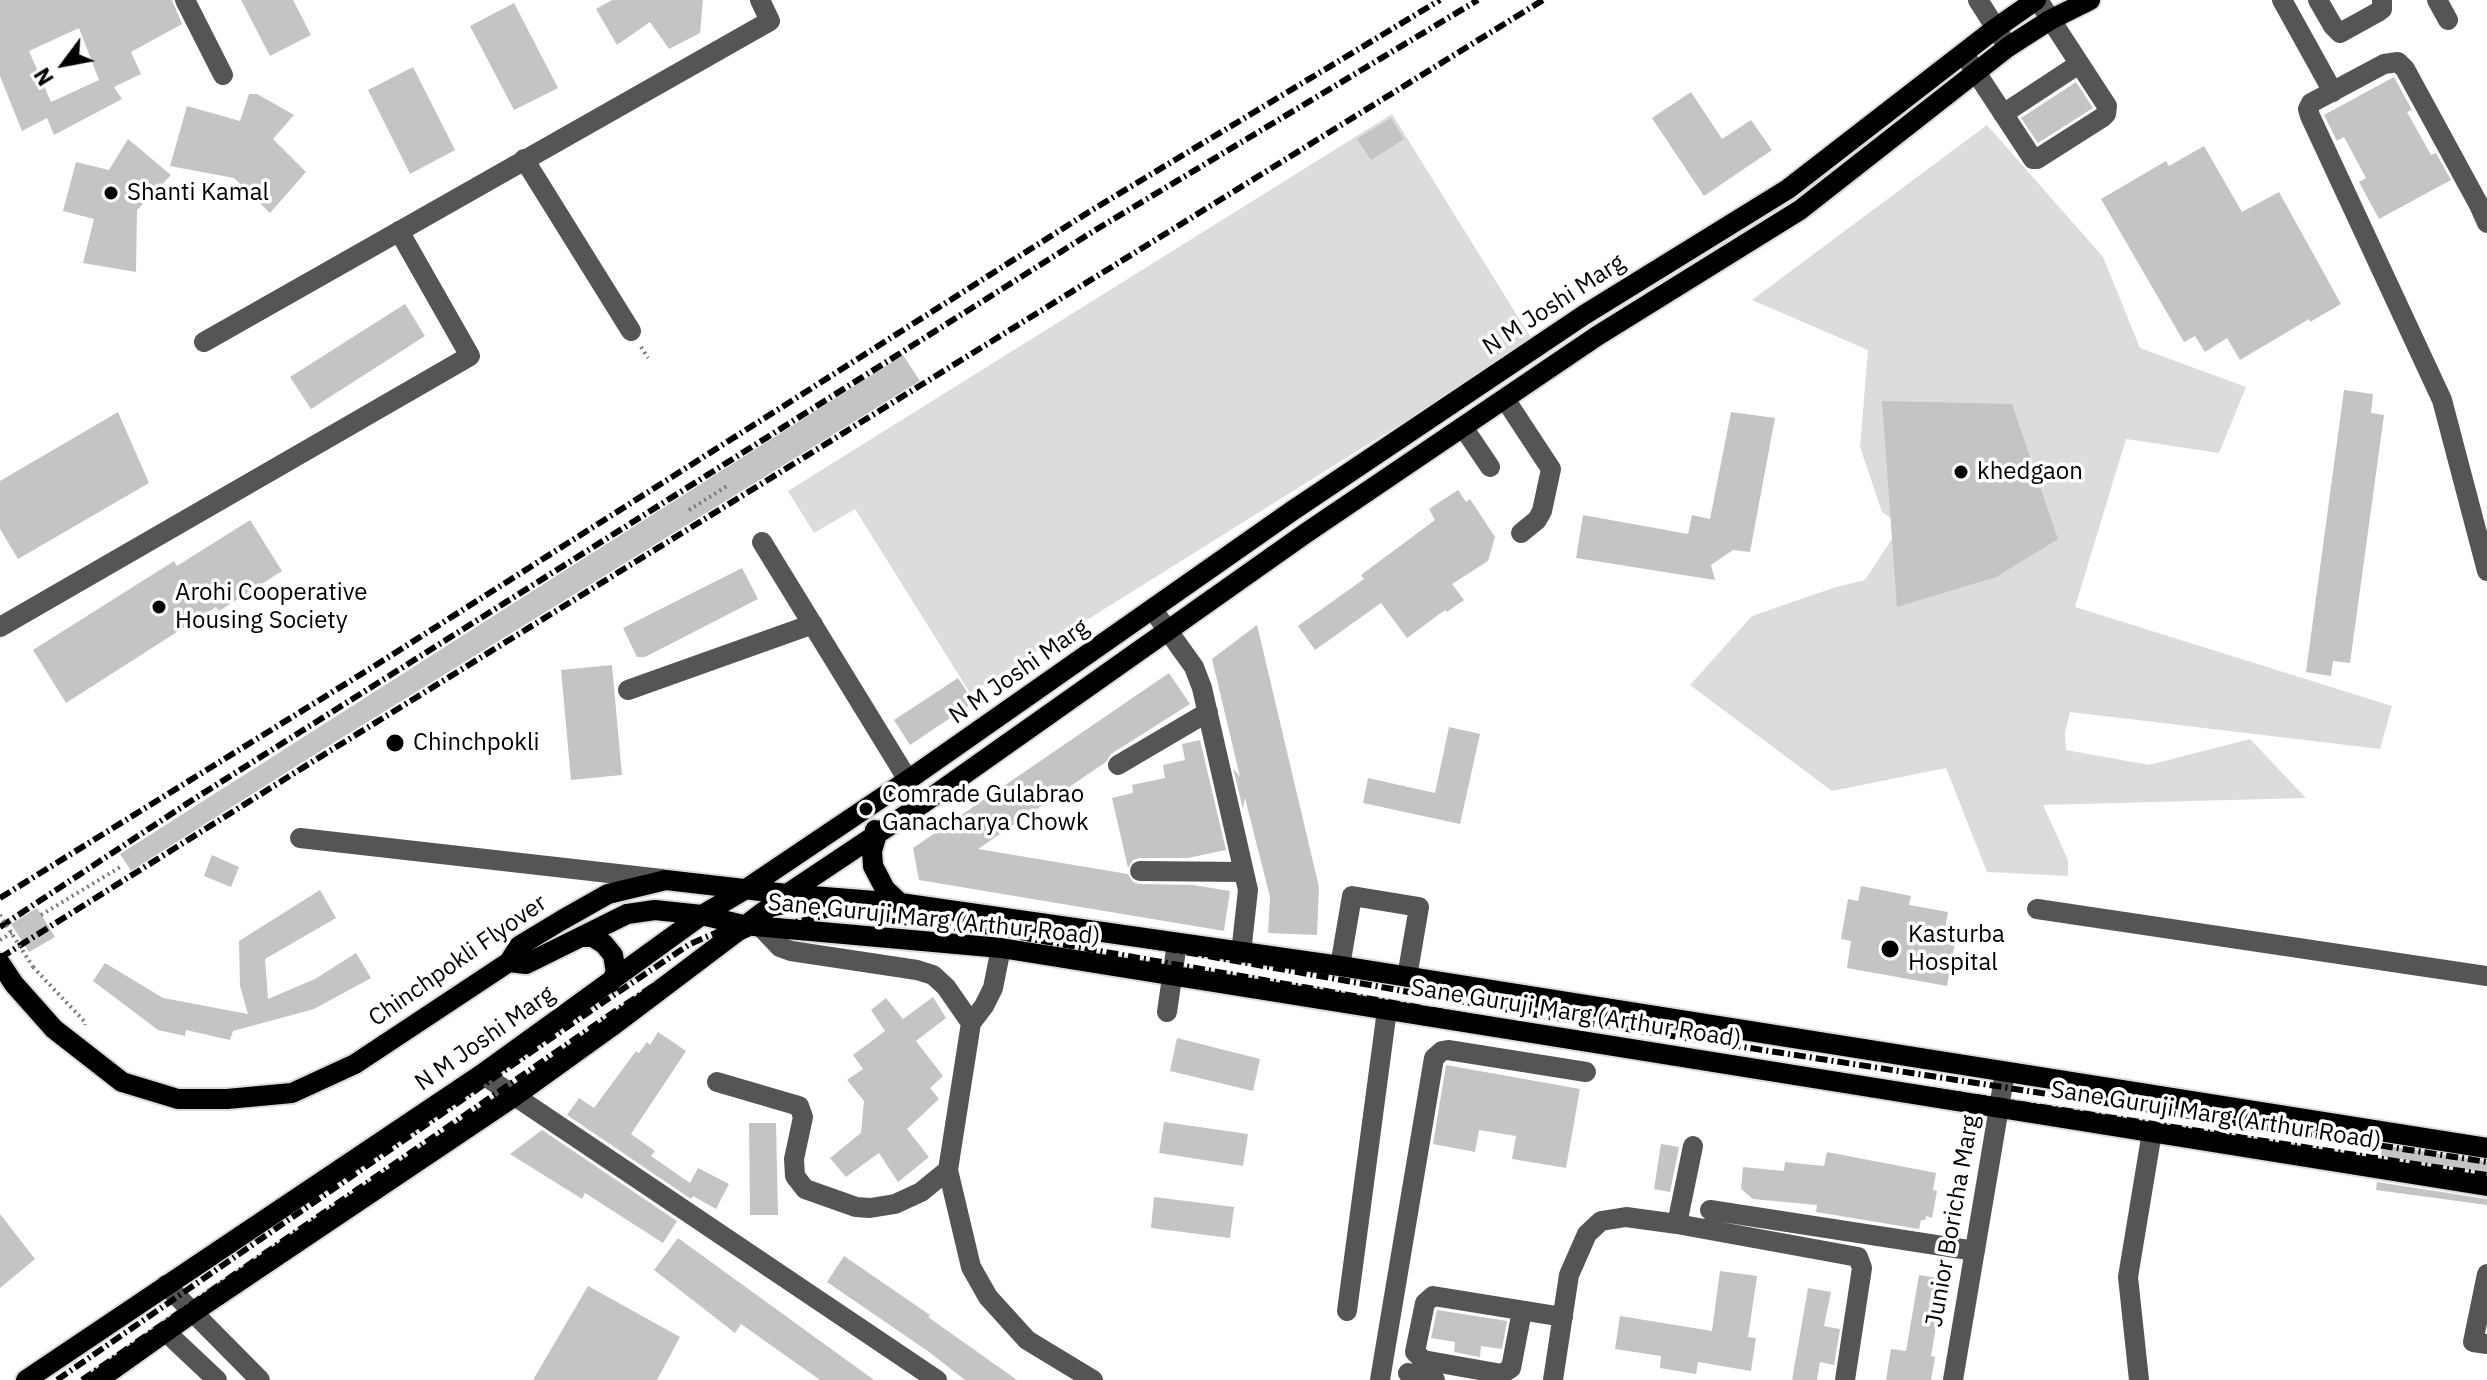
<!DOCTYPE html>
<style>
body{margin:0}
#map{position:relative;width:2487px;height:1380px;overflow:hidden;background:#fff;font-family:"IBM Plex Sans",sans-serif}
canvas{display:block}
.north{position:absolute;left:24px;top:24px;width:80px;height:80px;-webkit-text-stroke:6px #fff;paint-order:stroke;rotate:238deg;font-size:22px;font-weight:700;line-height:32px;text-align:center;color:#000}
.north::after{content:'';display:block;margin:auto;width:28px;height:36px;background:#000;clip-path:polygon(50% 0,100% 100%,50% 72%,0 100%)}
</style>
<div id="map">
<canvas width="2487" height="1380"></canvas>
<div class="north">N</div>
</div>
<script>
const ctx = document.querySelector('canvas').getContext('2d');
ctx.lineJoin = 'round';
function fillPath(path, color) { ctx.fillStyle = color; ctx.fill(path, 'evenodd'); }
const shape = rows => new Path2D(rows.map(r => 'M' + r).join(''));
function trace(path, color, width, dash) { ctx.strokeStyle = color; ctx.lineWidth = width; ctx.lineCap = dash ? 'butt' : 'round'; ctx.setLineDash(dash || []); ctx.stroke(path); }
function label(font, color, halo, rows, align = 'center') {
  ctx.font = font + ' "IBM Plex Sans",sans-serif'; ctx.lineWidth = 7; ctx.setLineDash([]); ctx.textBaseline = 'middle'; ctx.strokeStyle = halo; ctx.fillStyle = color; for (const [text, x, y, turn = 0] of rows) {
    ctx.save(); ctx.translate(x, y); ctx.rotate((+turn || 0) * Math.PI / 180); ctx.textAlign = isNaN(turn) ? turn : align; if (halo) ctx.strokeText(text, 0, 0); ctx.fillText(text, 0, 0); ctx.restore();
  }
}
fillPath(shape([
 [1392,114,1533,341,970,693,855,509,814,533,788,491],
 [1987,125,2103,257,2140,348,2246,387,2219,453,2126,439,2075,607,2392,706,2380,749,2070,712,2065,732,2066,750,2149,765,2250,739,2306,798,2043,805,2068,860,2068,876,1987,872,1946,768,1832,791,1690,685,1752,616,1836,587,1865,580,1901,525,1882,512,1860,447,1868,350,1752,300]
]), '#dcdcdc');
fillPath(shape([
 [0,0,172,0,182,24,131,52,141,74,114,87,122,99,54,135,47,118,22,131,0,76],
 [79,28,99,80,51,102,29,51],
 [241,0,293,0,311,35,270,56],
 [612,0,703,0,700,33,669,49,650,22,617,45,596,9],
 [514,3,558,88,514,110,470,26],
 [413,67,455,150,410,174,368,90],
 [2394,77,2412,110,2407,112,2431,155,2436,153,2451,180,2379,219,2359,182,2366,178,2344,137,2337,141,2324,115],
 [2076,82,2093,108,2038,143,2021,118],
 [1691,92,1722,139,1751,120,1772,150,1704,196,1652,118],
 [249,94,257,94,294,115,273,139,306,172,270,213,234,178,170,166,187,106,240,121],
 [1391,118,1404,139,1371,160,1357,139],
 [128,139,171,175,137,210,136,272,83,263,94,219,63,211,76,162,109,170],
 [2204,146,2242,212,2279,192,2341,304,2310,322,2309,319,2240,360,2227,338,2205,352,2195,336,2184,342,2101,199,2166,161,2169,166],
 [405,304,425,336,311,409,290,377],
 [903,355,920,381,309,758,131,871,120,854],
 [2344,390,2373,394,2371,413,2384,415,2350,663,2333,661,2331,676,2306,672],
 [1882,401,2012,404,2058,539,1996,577,1897,607],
 [118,412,149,483,18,559,0,529,0,481],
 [1731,412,1775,418,1750,552,1733,550,1711,565,1715,580,1576,558,1583,515,1688,534,1692,515,1710,519],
 [1458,490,1466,502,1470,499,1495,537,1488,561,1452,584,1464,600,1447,612,1445,610,1407,638,1381,603,1315,650,1298,626,1364,579,1361,575,1435,520,1429,509],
 [250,520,282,571,219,611,216,607,66,703,33,650,174,561,177,566],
 [742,568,758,599,645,657,637,657,623,628],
 [1257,625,1319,887,1317,935,1268,933,1270,897,1245,798,1243,809,1233,768,1240,777,1212,659],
 [612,665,622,775,571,780,561,670],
 [1169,673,1190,704,1111,754,1106,762,978,849,1128,874,1133,882,1139,884,1193,885,1230,891,1224,931,919,880,913,848],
 [958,678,974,702,910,745,894,720],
 [1449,727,1480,734,1460,824,1363,803,1368,778,1435,793],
 [1200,740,1226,850,1188,858,1139,858,1133,860,1128,868,1112,798,1133,793,1132,785,1165,778,1163,765,1185,760,1182,744],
 [212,855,239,867,231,887,204,876],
 [1861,886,1911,896,1909,905,1948,912,1943,940,1955,942,1947,986,1847,968,1851,941,1841,939,1848,899,1858,901],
 [320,890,336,918,265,959,268,999,315,979,356,953,371,978,314,1009,233,1031,230,1040,186,1030,185,1036,158,1030,93,981,105,963,163,998,248,1014,240,986,239,941],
 [37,908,55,937,29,952,11,924],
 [933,997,946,1018,916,1041,943,1076,930,1088,939,1099,907,1129,929,1157,898,1182,879,1153,846,1177,830,1158,861,1133,864,1101,847,1080,863,1069,853,1055,885,1031,871,1010,886,998,903,1019],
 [658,1032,686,1051,631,1134,655,1151,651,1156,690,1183,698,1168,729,1184,716,1209,693,1196,691,1199,567,1115,579,1098,594,1108,636,1051,639,1053,647,1042,650,1045],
 [1177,1038,1260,1059,1253,1091,1170,1071],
 [1446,1065,1580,1089,1566,1168,1512,1159,1516,1136,1479,1130,1475,1152,1433,1144],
 [1164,1122,1248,1134,1243,1166,1159,1153],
 [749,1123,776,1123,778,1215,750,1215],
 [542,1130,677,1221,663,1243,585,1193,582,1199,510,1154],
 [1661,1144,1679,1147,1670,1192,1654,1189],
 [2382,1145,2487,1161,2487,1173,2381,1156],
 [1827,1152,1936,1173,1933,1190,1937,1191,1932,1218,1926,1216,1925,1220,1921,1220,1919,1229,1816,1212,1817,1205,1753,1199,1741,1189,1743,1167,1784,1171,1785,1162,1824,1166],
 [2377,1182,2487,1199,2487,1205,2376,1190],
 [1154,1197,1234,1207,1230,1238,1151,1228],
 [0,1214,35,1259,0,1288],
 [678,1238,874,1380,820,1380,741,1324,735,1333,654,1270],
 [844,1256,930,1315,928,1317,1017,1380,965,1380,929,1352,827,1282],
 [1720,1271,1757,1276,1748,1337,1756,1338,1751,1371,1698,1362,1696,1374,1660,1368,1661,1356,1615,1349,1620,1316,1712,1331],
 [1919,1275,1944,1279,1931,1356,1935,1357,1931,1380,1886,1380,1891,1349,1906,1351],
 [588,1286,680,1337,657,1380,533,1380],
 [1808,1288,1831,1292,1824,1326,1840,1329,1834,1365,1820,1362,1817,1380,1792,1380],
 [1437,1310,1507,1321,1502,1349,1481,1346,1480,1357,1454,1352,1455,1342,1431,1338]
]), '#c4c4c4');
const major = shape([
 [875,830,877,834,872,851,873,866,885,889,900,903],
 [581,937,593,937,604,944,613,955,616,973,610,983],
 [509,962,526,964,627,914,655,910,702,915,743,925,1001,948,2487,1186],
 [0,963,14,984,54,1029,122,1082,178,1099,227,1099,292,1093,355,1064,509,962,519,946,562,920,608,894,666,880,787,894,900,903,1340,966,2487,1148],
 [26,1380,482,1074,702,915,746,889,908,780,1292,511,1584,315,1788,189,1996,28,2036,0],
 [98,1380,192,1313,515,1096,611,1027,787,894,922,804,1306,533,1597,336,1800,210,2008,47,2050,20,2090,0]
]);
trace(major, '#dbdbdb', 24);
trace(shape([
 [641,347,648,358],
 [689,510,727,486],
 [41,915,122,866],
 [0,940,15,931],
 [33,967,85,1022,85,1025]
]), '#777', 4, [2, 4]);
trace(shape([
 [185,0,223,75],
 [1978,0,2008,47],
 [2282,0,2333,92],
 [2318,0,2333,26,2340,33,2378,12,2382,9,2382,0],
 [2437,0,2448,20],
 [1964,54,2033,159,2037,159,2103,117,2106,114,2107,106,2038,0],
 [2003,114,2079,64],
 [524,159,631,331],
 [2487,223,2479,205,2405,69,2398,62,2384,64,2311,103,2308,109,2310,116,2442,400,2487,571],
 [204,342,770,21,760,0],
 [1505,399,1551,469,1542,511,1537,520,1521,533],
 [1463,427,1490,467],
 [762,542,908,780],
 [1153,610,1194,667,1202,688,1248,890,1241,953],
 [0,627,470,356,399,231],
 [628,690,813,624],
 [1118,765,1208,712],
 [300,838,662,879],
 [1140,871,1244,872],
 [2037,909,2487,976],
 [761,927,780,947,791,951,917,970,933,975,946,987,971,1023],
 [1001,948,993,988,984,1006,971,1023,948,1170,971,1267,988,1297,1027,1340,1093,1380],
 [1340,966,1352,896,1419,907,1407,977],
 [1167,1012,1177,943],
 [482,1074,937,1380],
 [717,1082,799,1106,803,1117,794,1159,795,1176,805,1189,856,1207,870,1208,895,1204,921,1192,948,1170],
 [1693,1146,1677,1224,1858,1257,1862,1268,1845,1380],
 [1710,1210,1975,1251],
 [2487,1274,2473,1342,2487,1344],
 [166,1285,260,1380],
 [1347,1311,1387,1010],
 [1522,1311,1511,1368,1502,1374,1423,1360,1415,1352,1425,1303,1433,1296,1563,1317],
 [166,1332,217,1380],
 [1408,1373,1435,1380],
 [1380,1380,1434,1058,1442,1051,1448,1050,1586,1072],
 [1553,1380,1569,1275,1587,1234,1601,1221,1626,1217,1677,1224],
 [1953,1380,2005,1072],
 [2139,1380,2128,1277,2152,1132]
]), '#555', 20);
trace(major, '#000', 20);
trace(shape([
 [0,898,376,665,1092,210,1440,0],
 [0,927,194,799,1097,229,1478,0],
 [0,958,312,762,1543,0],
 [57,1380,605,1001,690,944,750,918,830,902,990,917,1543,1016,2487,1162],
 [82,1380,611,1014,697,957,755,931,832,914,992,932,1603,1040,2487,1175]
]), '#000', 6, [12, 4, 2, 4]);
trace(shape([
 [0,915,33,967]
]), '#777', 4, [2, 4]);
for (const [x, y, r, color] of [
 [111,193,8,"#000"],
 [1961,472,8,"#000"],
 [159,607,8,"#000"],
 [395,743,10,"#000"],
 [866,809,8,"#000"],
 [1890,949,10,"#000"]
]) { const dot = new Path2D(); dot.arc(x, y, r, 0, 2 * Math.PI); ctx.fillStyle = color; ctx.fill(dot); trace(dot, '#fff', 3); }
label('24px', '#000', '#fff', [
 ["Shanti Kamal",127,193],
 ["khedgaon",1977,472],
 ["Arohi Cooperative",175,593],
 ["Housing Society",175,621],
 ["Chinchpokli",413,743],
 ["Comrade Gulabrao",882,795],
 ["Ganacharya Chowk",882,823],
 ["Kasturba",1908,935],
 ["Hospital",1908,963]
], 'left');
label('24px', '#000', '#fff', [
 ["N M Joshi Marg",1554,305,-33],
 ["N M Joshi Marg",1019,672,-35],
 ["Sane Guruji Marg (Arthur Road)",934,920,6],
 ["Chinchpokli Flyover",458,961,-35],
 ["Sane Guruji Marg (Arthur Road)",1576,1014,9],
 ["N M Joshi Marg",485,1039,-35],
 ["Sane Guruji Marg (Arthur Road)",2216,1116,9],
 ["Junior Boricha Marg",1953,1221,-80]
]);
</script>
